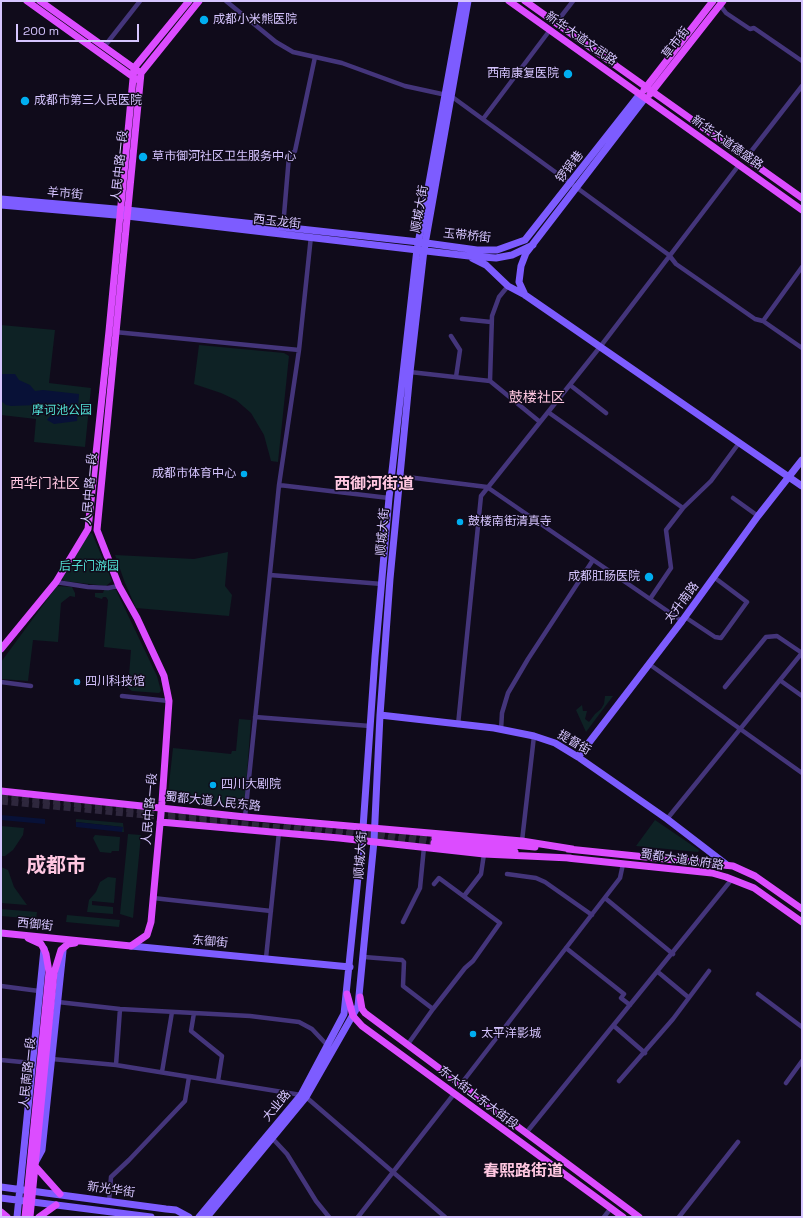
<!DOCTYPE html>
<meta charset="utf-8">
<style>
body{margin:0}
#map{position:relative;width:803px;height:1218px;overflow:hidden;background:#100b1b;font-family:"Space Grotesk",sans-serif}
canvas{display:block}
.frame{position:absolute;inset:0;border:2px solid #d6c5ff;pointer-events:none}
.scale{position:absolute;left:16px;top:24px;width:123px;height:18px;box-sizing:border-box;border:2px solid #d6c5ff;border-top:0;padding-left:5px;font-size:12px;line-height:14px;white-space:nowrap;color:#d6c5ff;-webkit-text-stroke:3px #100b1b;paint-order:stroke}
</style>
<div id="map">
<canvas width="803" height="1218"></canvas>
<div class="frame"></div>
<div class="scale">200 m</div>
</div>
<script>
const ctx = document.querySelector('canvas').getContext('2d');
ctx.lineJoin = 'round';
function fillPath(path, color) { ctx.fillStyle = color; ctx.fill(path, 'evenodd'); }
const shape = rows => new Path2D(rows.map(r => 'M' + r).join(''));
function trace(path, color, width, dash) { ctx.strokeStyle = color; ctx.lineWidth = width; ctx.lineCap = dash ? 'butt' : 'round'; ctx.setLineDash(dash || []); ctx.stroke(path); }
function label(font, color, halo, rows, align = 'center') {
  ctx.font = font + ' "Space Grotesk","Noto Sans SC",sans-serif'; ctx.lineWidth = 3; ctx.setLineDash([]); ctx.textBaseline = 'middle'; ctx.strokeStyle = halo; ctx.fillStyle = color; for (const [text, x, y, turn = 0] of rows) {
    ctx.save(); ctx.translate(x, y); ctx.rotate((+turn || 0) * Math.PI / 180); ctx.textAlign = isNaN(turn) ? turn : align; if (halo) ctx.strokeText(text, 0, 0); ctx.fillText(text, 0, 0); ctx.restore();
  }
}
fillPath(shape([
 [1,325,55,330,49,383,91,388,85,447,34,442,36,419,1,415],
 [199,345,284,353,289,356,278,462,271,461,264,435,251,413,236,400,221,393,194,384],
 [92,533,112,581,106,586,64,581,62,578,89,534],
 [228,552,225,586,232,595,229,616,136,608,125,583,115,555,194,559],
 [57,586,72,587,75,593,75,597,70,596,61,603,58,642,33,640,28,681,1,679,1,662],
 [104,590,116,590,157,676,161,691,159,693,132,691,128,688,131,650,104,647,108,600,106,597,103,597,102,599,95,597,95,593,103,593],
 [605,696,613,696,586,732,576,710,582,705,583,711,587,711,585,719,589,722,595,714,601,709,604,704],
 [239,719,251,720,245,800,238,808,174,801,168,793,173,748,231,754,232,751,236,751],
 [76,819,123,823,124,832,122,832,122,827,76,822],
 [655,820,699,850,698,852,636,846],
 [1,826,24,828,23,835,13,850,5,856,1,856],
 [128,834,141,835,133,918,120,914],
 [95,835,120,837,119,851,112,851,111,853,100,852,93,838],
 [1,867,8,870,14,887,27,905,1,903],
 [108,877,116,878,114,903,92,901,92,905,113,907,113,914,87,912,89,900,96,892,100,882],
 [1,909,37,912,36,919,1,916],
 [67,915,120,920,119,927,66,922]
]), '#0e2225');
fillPath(shape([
 [1,374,15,374,19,380,30,385,35,391,43,390,79,394,77,421,54,424,47,420,51,415,50,412,42,409,37,405,11,406,6,405,1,401],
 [1,815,45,819,45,824,1,820],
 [76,822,123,827,122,832,76,827]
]), '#081137');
trace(shape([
 [1,796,227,819],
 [1,801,434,843],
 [284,824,435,838]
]), '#2e273d', 7, [7, 3.5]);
trace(shape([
 [226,1,276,42,293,52,342,63,405,86,451,96,669,255,676,264,755,319,763,321,802,348],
 [720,5,726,13,750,29,754,28,802,61],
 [556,23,573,1],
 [104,47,140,1],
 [483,119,550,30],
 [746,158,802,86],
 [283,227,289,156,295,151,315,57],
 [508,286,499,297,492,316,490,381,540,422],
 [462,319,491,322],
 [763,321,802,267],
 [115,332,299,350],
 [451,336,460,350,456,377],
 [410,372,490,381],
 [570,385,606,413],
 [548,412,683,508],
 [399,476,487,487,682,621],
 [279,485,389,498],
 [733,498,758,516],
 [270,575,382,584],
 [56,582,88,587,108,588,119,586],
 [650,599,671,568,666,530,683,508,711,481,739,443],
 [685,617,715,637,721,638,747,602,715,578],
 [649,664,802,773],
 [781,681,802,696],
 [1,682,31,686],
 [725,687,766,637,777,636,802,653],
 [122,696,169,701],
 [255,717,370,726],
 [458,725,481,496,600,347,739,165],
 [501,730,502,713,508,693,528,659,593,560],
 [245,817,279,485,299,350,311,236],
 [667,819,802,653],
 [522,841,534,736],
 [507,874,536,878,545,882,592,915],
 [464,896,481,874,484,854],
 [153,898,271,911],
 [605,898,673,954],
 [403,922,420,888,424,847],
 [566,948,624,994,621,998,630,1005],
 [364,957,402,960,404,962,403,986,433,1009],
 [266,958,279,832],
 [658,972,688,997],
 [1,986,39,991],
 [758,994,802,1027],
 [58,1002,120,1009,250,1016,299,1022,312,1029,328,1046],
 [194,1013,191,1031,222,1056,218,1081],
 [614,1026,645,1053],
 [408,1044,433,1009,465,968,473,961,500,923,439,878,434,884],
 [52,1059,116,1065,301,1095,306,1097,445,1217],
 [1,1060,32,1063],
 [116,1065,120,1009],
 [162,1072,172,1012],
 [619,1081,673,1019,709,971],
 [786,1083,802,1061],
 [461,1084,620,878,623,864],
 [526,1133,732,879],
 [273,1139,287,1154,316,1201,329,1217],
 [109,1202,111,1177,129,1160,185,1101,189,1077],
 [358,1217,454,1094],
 [604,1217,611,1208],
 [679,1217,738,1142]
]), '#44357b', 4.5);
trace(shape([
 [1,199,127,210,419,242,477,250,497,250,525,240,640,94],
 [1,205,127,216,469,256,496,258,512,255,533,245],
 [472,258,486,265,508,286,525,295,802,486],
 [525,295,519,282,521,266,526,253,645,98],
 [380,715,494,728,534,736,555,743,578,757,667,819,727,865],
 [578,757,682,621,758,516,802,460],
 [131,946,350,967],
 [36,1161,42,1150,63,951],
 [1,1187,166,1209,176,1210,189,1217],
 [1,1198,151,1217],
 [17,1217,44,949],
 [199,1217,301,1095,344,1014,363,828,375,657,389,498,417,249,462,1],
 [207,1217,306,1097,358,1006,374,841,380,715,390,579,410,372,424,250,468,1]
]), '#7d5cff', 7);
trace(shape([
 [27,1,136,79],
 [40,1,138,71],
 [509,1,802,210],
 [525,1,802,198],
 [644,90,713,1],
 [650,94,723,1],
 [1,649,56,582,88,529,109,331,134,68,189,1],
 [1,791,245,817,522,841,572,849],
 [160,822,339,838,484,854,570,858],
 [435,838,535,847],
 [434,843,515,852],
 [568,849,733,866,755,876,802,909],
 [567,858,712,873,726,877,754,888,802,922],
 [1,933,131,946,147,935,151,922,162,802,169,701,164,676,137,618,119,586,97,530,141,73,199,1],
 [347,994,353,1016,362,1026,623,1217],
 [360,997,362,1009,365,1013,639,1217],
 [35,1166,60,1194],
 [1,1212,7,1217],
 [25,1217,49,972,46,954,44,949,41,944,28,938],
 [30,1217,54,973,61,950,68,944,75,943],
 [39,1217,56,1205]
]), '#dc4cff', 7);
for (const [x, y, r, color] of [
 [204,20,5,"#00aef0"],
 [568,74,5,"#00aef0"],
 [25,101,5,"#00aef0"],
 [143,157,5,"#00aef0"],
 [244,474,4,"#00aef0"],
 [460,522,4,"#00aef0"],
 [649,577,5,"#00aef0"],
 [77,682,4,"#00aef0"],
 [213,785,4,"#00aef0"],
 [473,1034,4,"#00aef0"]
]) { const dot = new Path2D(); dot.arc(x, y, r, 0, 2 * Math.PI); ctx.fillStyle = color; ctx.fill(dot); trace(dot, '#100b1b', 1.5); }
label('12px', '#d6c5ff', '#100b1b', [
 ["成都小米熊医院",213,20],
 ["西南康复医院",559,74,"right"],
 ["成都市第三人民医院",34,101],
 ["草市御河社区卫生服务中心",152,157],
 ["成都市体育中心",236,474,"right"],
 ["鼓楼南街清真寺",468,522],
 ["成都肛肠医院",640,577,"right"],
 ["四川科技馆",85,682],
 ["四川大剧院",221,785],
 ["太平洋影城",481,1034]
], 'left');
label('12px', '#d6c5ff', '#100b1b', [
 ["新华大道文武路",581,39,35],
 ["草市街",676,43,-52],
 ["新华大道德盛路",727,143,35],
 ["人民中路一段",120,166,-84],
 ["锣锅巷",570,167,-52],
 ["羊市街",65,194,5],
 ["顺城大街",420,209,-80],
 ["西玉龙街",277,222,6],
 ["玉带桥街",467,236,6],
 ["人民中路一段",90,489,-85],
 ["顺城大街",383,532,-85],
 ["太升南路",682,603,-53],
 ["提督街",574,743,30],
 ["蜀都大道人民东路",213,802,6],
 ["人民中路一段",150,809,-85],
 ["顺城大街",361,855,-86],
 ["蜀都大道总府路",682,860,8],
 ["西御街",35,925,6],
 ["东御街",210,942,5],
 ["人民南路一段",28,1073,-84],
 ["东大街上东大街段",478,1098,37],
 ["大业路",277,1106,-50],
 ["新光华街",111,1190,8]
]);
label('12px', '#51dfd4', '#100b1b', [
 ["摩诃池公园",62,411],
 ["后子门游园",89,567]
]);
label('14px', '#ffc7e1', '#100b1b', [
 ["鼓楼社区",537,398],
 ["西华门社区",45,484]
]);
label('bold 16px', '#ffc7e1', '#100b1b', [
 ["西御河街道",374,485],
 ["春熙路街道",523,1172]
]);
label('bold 20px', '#ffc7e1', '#100b1b', [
 ["成都市",56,867]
]);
</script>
